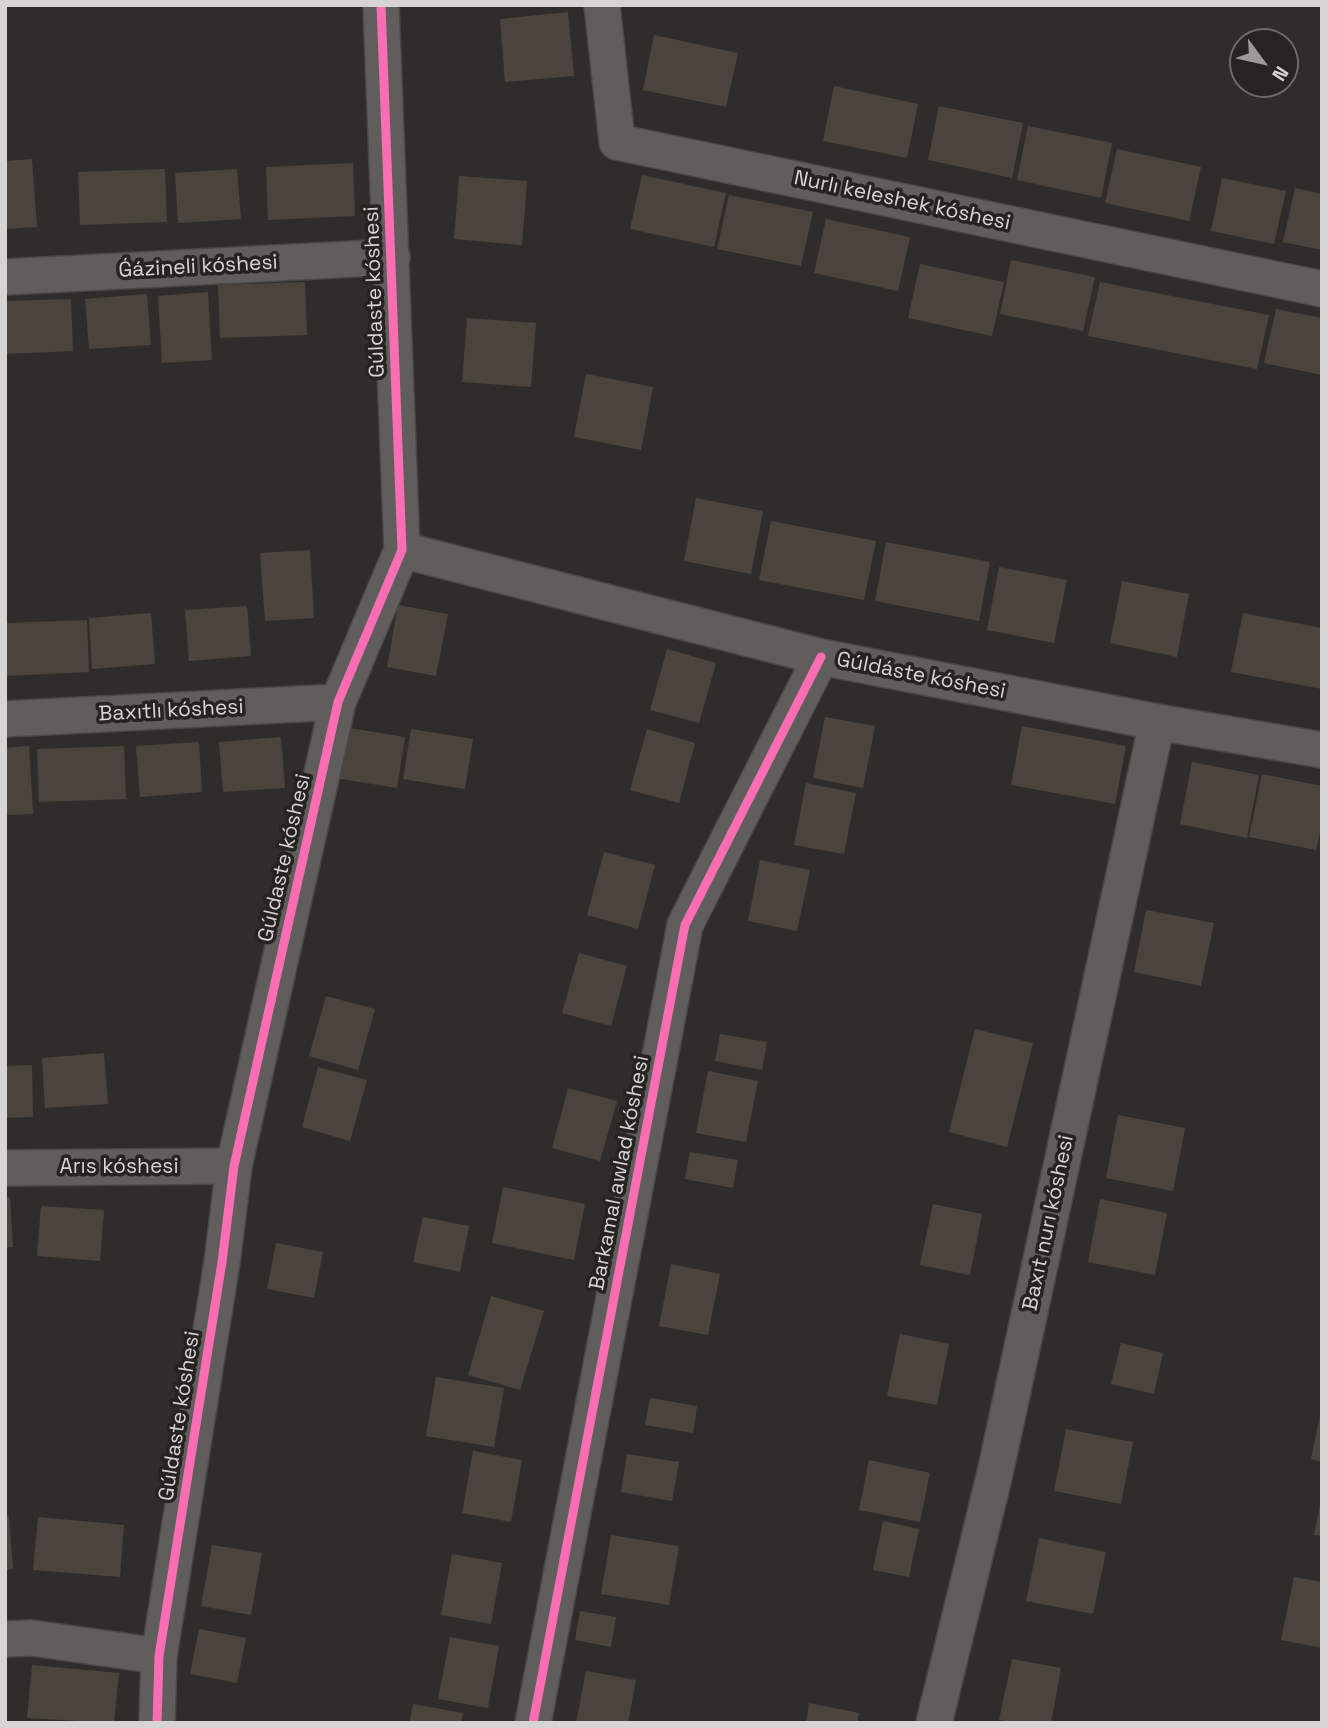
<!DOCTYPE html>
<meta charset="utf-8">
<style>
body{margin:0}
#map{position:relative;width:1327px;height:1728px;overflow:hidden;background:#2f2d2c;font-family:"Space Grotesk",sans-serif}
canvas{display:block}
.frame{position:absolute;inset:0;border:7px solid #d7d5d3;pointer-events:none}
.north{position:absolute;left:1229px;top:28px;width:70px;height:70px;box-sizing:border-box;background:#262321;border:2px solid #6d6a68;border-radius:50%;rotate:123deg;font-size:19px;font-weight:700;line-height:28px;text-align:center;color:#d7d5d3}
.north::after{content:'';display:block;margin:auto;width:24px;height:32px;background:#9c9a99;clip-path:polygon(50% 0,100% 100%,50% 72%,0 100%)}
</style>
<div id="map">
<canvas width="1327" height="1728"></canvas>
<div class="frame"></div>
<div class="north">N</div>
</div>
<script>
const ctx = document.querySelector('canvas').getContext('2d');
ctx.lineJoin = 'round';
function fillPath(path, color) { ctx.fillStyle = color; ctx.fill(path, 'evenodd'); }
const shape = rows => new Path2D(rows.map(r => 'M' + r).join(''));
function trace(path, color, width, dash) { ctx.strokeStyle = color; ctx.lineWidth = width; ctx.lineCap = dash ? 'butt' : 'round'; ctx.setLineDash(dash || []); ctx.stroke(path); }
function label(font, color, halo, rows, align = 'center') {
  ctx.font = font + ' "Space Grotesk",sans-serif'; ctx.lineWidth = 7; ctx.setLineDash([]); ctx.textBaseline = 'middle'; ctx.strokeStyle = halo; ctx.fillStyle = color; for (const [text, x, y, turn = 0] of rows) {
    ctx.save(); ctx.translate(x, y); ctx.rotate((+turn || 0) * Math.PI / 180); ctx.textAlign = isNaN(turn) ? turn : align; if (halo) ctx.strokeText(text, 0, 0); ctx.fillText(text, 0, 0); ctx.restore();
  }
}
fillPath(shape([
 [568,12,574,76,505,82,500,19],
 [654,35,738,53,726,107,643,90],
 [834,86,918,104,907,158,823,141],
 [939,106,1023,123,1012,178,928,160],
 [1028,126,1112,143,1101,198,1017,180],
 [1117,149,1201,167,1189,221,1105,203],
 [32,159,37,227,5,229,5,161],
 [353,163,355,216,268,220,266,167],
 [165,169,167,222,80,225,78,172],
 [237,169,241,219,178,223,175,173],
 [642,175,726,193,714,247,630,229],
 [459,176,527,181,522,245,454,239],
 [1222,178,1286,191,1274,244,1211,231],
 [1295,188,1322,194,1322,250,1283,242],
 [729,195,813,212,801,266,717,249],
 [826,219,910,237,898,291,814,273],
 [1011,260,1095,277,1083,331,1000,314],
 [920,264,1004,282,992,336,908,318],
 [305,282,307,335,220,338,218,285],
 [1100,282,1269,315,1257,369,1088,336],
 [208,292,212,360,162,363,158,296],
 [147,294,151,345,89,349,85,299],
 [71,299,73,351,5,354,5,301],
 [1276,309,1322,318,1322,375,1264,363],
 [467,318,536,323,531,387,462,382],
 [586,374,653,387,641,450,574,437],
 [696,498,763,511,751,574,684,561],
 [771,521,876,541,864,600,759,580],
 [886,542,990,562,979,621,875,601],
 [310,550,314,618,265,621,260,553],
 [999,567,1067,580,1054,643,987,630],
 [1122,581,1189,594,1177,657,1110,643],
 [398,605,448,614,436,676,387,667],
 [247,606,251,656,189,661,185,610],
 [151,613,155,664,92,669,89,618],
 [1243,613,1322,628,1322,689,1231,672],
 [87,620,89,672,5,676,5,623],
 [667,649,716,663,699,723,650,710],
 [825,717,875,726,863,788,813,778],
 [1022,726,1126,746,1115,804,1011,785],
 [343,727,405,737,397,788,335,778],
 [411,729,473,739,465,789,403,779],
 [647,729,695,743,679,803,630,790],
 [281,737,285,788,223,792,219,742],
 [199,742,202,792,140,797,136,746],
 [29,746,33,814,5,815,5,748],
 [124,746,126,799,39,802,37,749],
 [1192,762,1259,775,1247,838,1180,824],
 [1262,774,1322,786,1322,823,1316,850,1249,837],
 [806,783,856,793,844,854,794,845],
 [604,852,655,865,638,929,587,915],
 [760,860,810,870,797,931,748,921],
 [1146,910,1214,923,1201,986,1134,972],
 [579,953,627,966,611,1026,562,1013],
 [326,996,375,1009,358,1070,309,1056],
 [975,1029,1033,1043,1007,1147,949,1132],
 [720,1034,767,1042,762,1070,715,1061],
 [104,1053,108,1104,45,1108,42,1058],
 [32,1065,33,1117,5,1118,5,1066],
 [318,1067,367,1080,350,1141,302,1127],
 [708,1071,758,1081,746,1142,696,1133],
 [568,1088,617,1101,600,1161,552,1148],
 [1118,1115,1185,1128,1173,1191,1106,1178],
 [690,1152,738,1160,733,1188,685,1179],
 [503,1187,585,1204,574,1260,492,1243],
 [5,1197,10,1197,13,1247,5,1248],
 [1100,1199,1167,1213,1155,1275,1088,1262],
 [933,1204,982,1214,970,1275,920,1265],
 [41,1206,104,1210,100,1261,37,1256],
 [423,1217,469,1226,460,1272,413,1262],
 [276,1243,323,1252,314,1298,267,1289],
 [671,1264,720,1274,708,1335,659,1326],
 [491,1296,544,1311,520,1390,468,1375],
 [900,1334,949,1344,937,1405,887,1396],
 [1121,1343,1163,1353,1154,1394,1111,1384],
 [436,1377,504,1388,494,1447,426,1436],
 [650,1398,697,1406,693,1433,645,1425],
 [1321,1410,1322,1410,1322,1462,1311,1459],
 [1066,1429,1133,1442,1121,1504,1054,1491],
 [473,1451,522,1460,511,1522,462,1513],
 [627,1454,679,1462,672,1501,621,1492],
 [869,1460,930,1473,920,1522,859,1510],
 [1320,1504,1322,1504,1322,1536,1314,1535],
 [5,1516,9,1516,13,1569,5,1570],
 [38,1517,124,1525,120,1577,33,1570],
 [883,1521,919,1529,909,1577,873,1570],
 [611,1535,679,1546,669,1605,601,1594],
 [1039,1538,1106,1552,1093,1614,1026,1601],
 [212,1545,262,1553,251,1615,201,1606],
 [452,1554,502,1563,491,1624,441,1615],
 [1294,1577,1322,1582,1322,1648,1281,1640],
 [580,1611,616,1617,611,1647,575,1640],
 [199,1629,246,1638,237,1683,190,1674],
 [450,1637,499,1646,488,1708,438,1699],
 [1012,1659,1061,1668,1051,1723,1014,1723,999,1720],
 [32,1665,119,1673,114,1723,27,1718],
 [586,1671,636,1680,628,1723,576,1723],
 [809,1703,859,1713,857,1723,806,1723],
 [413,1704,463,1713,461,1723,409,1723]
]), '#4b443c');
const minor = shape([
 [602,5,617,142,1322,289],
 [5,277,392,257],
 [402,550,821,657,1157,722,1322,750],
 [5,719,338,702],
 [5,1168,234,1166],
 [5,1639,32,1638,159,1656],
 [157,1723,159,1656,222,1262,234,1166,338,702,402,550,381,5],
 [533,1723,685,925,821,657],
 [934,1723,995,1473,1157,722]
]);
trace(minor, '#494847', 38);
trace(minor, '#5f5e5c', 35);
trace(shape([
 [157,1723,159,1656,222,1262,234,1166,338,702,402,550,381,5],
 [533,1723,685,925,821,657]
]), '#f96db3', 9);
label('21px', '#d7d5d3', '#262321', [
 ["Nurlı keleshek kóshesi",902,201,12],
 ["Ǵázineli kóshesi",198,267,-3],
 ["Gúldaste kóshesi",375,292,-92],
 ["Gúldáste kóshesi",921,676,11],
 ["Baxıtlı kóshesi",171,711,-3],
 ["Gúldaste kóshesi",285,858,-77],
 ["Arıs kóshesi",119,1167],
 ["Barkamal awlad kóshesi",620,1173,-79],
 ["Baxıt nurı kóshesi",1049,1223,-78],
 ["Gúldaste kóshesi",180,1416,-81]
]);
</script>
